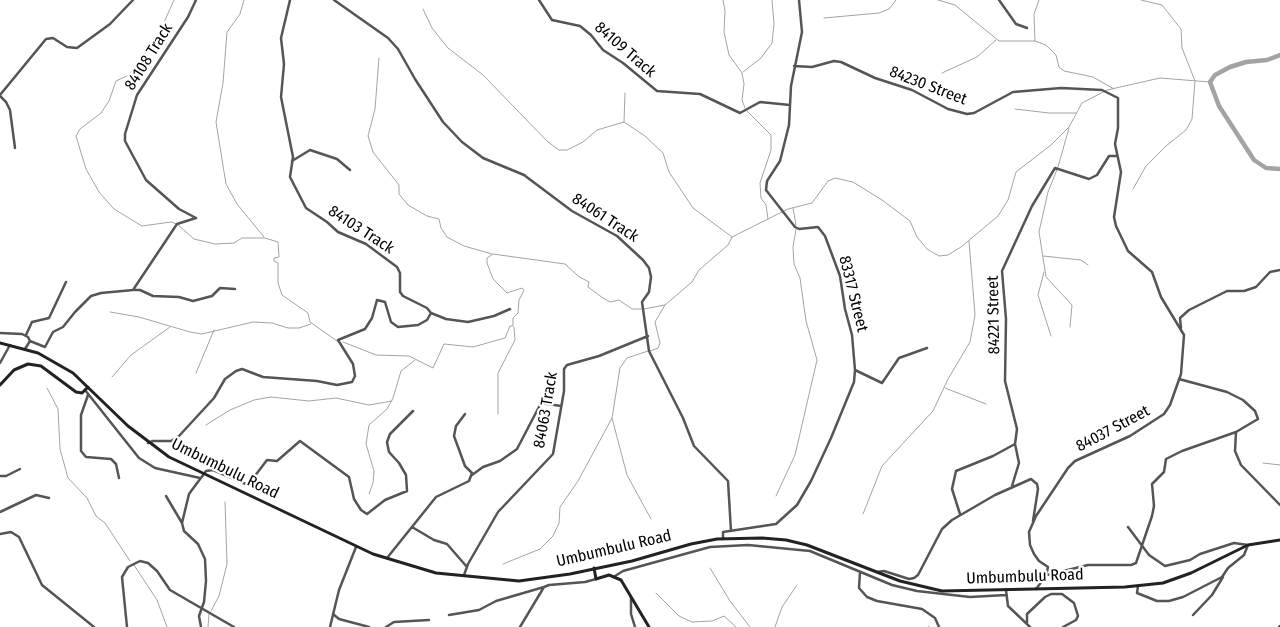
<!DOCTYPE html>
<style>
body{margin:0}
canvas{display:block;background:#fff}
</style>
<canvas width="1280" height="627"></canvas>
<script>
const ctx = document.querySelector('canvas').getContext('2d');
ctx.lineJoin = 'round';
const shape = rows => new Path2D(rows.map(r => 'M' + r).join(''));
function trace(path, color, width, dash) { ctx.strokeStyle = color; ctx.lineWidth = width; ctx.lineCap = dash ? 'butt' : 'round'; ctx.setLineDash(dash || []); ctx.stroke(path); }
function label(font, color, halo, rows, align = 'center') {
  ctx.font = font + ' "Fira Sans Condensed",sans-serif'; ctx.lineWidth = 4.5; ctx.setLineDash([]); ctx.textBaseline = 'middle'; ctx.strokeStyle = halo; ctx.fillStyle = color; for (const [text, x, y, turn = 0] of rows) {
    ctx.save(); ctx.translate(x, y); ctx.rotate((+turn || 0) * Math.PI / 180); ctx.textAlign = isNaN(turn) ? turn : align; if (halo) ctx.strokeText(text, 0, 0); ctx.fillText(text, 0, 0); ctx.restore();
  }
}
trace(shape([
 [174,0,157,38,129,75,116,81,109,101,101,113,80,129,76,136,86,169,99,192,114,209,142,226,171,222,177,224,194,239,215,244,234,243,242,238,265,238,278,242,279,257,274,258,274,261,278,263,278,283,282,295,308,313,310,322,337,341],
 [244,0,240,14,227,32,223,83,216,122,226,184,237,204,264,237],
 [723,0,725,11,724,32,729,55,742,73,744,84,742,100,745,108],
 [938,0,955,5,999,41,1035,41,1046,45,1056,55,1059,67,1064,71,1093,77,1114,89],
 [423,9,432,28,448,48,483,75,548,142,559,150,567,150,583,142,597,130,624,122,645,136,663,153,669,172,693,208,732,237],
 [824,18,879,13,889,9,896,0],
 [1035,41,1034,14,1039,0],
 [379,58,375,109,368,136,373,152,399,185,399,194,408,205,427,216,439,219,441,228,447,237,464,246,492,254],
 [743,72,761,58,772,43,774,24,772,0],
 [942,73,977,57,996,40],
 [1015,109,1049,113,1076,113],
 [747,111,771,135,771,150,760,183,761,198,766,205,768,219],
 [624,122,625,93],
 [1069,128,1058,167,1048,192,1039,232,1046,277,1072,305,1070,327],
 [1133,189,1146,166,1166,146,1186,130,1192,119,1195,81,1182,48,1181,29,1162,5,1141,0],
 [793,208,796,225],
 [1043,256,1081,260,1088,265],
 [1044,272,1038,295,1051,336],
 [644,309,665,305,692,282,699,270,728,245,732,237,788,209,812,203,828,181,835,178,853,182,882,200,910,221,917,237,927,249,939,256,948,255,961,247,998,216,1008,200,1016,172,1051,145,1069,127,1082,103,1107,90,1160,78,1210,82],
 [110,312,139,317,190,332,202,334,253,322,272,323,288,328,299,328,311,324],
 [343,342,376,355,409,356,433,368,444,344,473,347,505,338,510,326,513,326,513,318,518,313,519,300,524,290,522,288,507,293,493,279,487,263,487,258,493,254,565,264,578,276,589,282,588,287,603,298,610,302,619,300,632,309,641,309],
 [650,351,658,348,660,343,655,322,665,305],
 [196,373,214,330],
 [112,377,131,355,170,327],
 [47,388,58,409,60,449,68,478,87,498,96,516,105,523,130,561],
 [945,388,986,404],
 [498,414,498,373,515,340,514,327],
 [612,418,627,475,651,519],
 [206,425,230,410,254,400,271,397,309,401,336,398,369,405,392,401],
 [1263,463,1280,465],
 [369,494,373,483,374,471,366,444,369,425,387,409,393,398,401,371,415,360],
 [776,496,795,455,817,360,806,321,800,278,794,264,793,247,796,229],
 [863,514,882,466,933,411,948,379,970,342,975,315,969,241],
 [503,564,540,549,553,536,559,523,560,507,578,481,612,418,620,368,627,358,648,351],
 [134,565,157,600,167,627],
 [710,568,730,601,750,627],
 [656,593,679,616,692,622,712,621,724,616,736,627],
 [211,611,219,596,227,564,225,502],
 [208,627,209,614],
 [775,627,782,607,797,585],
 [928,627,929,626]
]), '#a3a3a3', 1);
trace(shape([
 [1280,55,1267,60,1246,62,1230,67,1215,75,1210,82,1219,106,1254,160,1266,168,1280,169]
]), '#a3a3a3', 4.5);
trace(shape([
 [196,0,188,17,137,95,125,134,125,141,146,180,179,209,196,218],
 [334,0,388,38,398,49,415,79,443,122,462,142,483,158,524,175,572,211,617,236,643,260,649,268,651,277,649,292,642,302,649,351,683,418,694,446,728,481,731,531],
 [539,0,552,20,580,26,591,35,603,50,623,63,657,91,700,94,740,113,760,102,790,105],
 [999,0,1016,24,1027,28],
 [794,66,812,67,834,61,841,62,875,78,912,90,948,109,967,114,974,113,1013,92,1061,88,1102,90,1118,98,1118,128,1115,144,1121,172,1114,217,1116,226,1128,251,1152,272,1161,297,1184,335,1181,374,1170,405,1164,414,1130,436,1075,461,1068,468,1036,516,1029,532,1030,545,1034,554,1039,561,1048,567,1046,576,1036,589],
 [0,95,46,39,53,38,67,47,77,48,110,24,133,0],
 [0,96,6,102,10,110,15,148],
 [292,161,310,150,337,159,350,170],
 [135,290,140,290,153,296,179,297,193,301,212,296,220,288,235,289],
 [431,313,446,319,468,322,494,316,510,309],
 [1181,328,1180,318,1189,310,1227,291,1244,291,1256,287,1270,272,1280,270],
 [0,333,22,334,28,337,30,341],
 [26,335,32,322,49,318,66,282],
 [30,341,45,347,53,332,63,327,75,312,91,296,101,293,133,290,177,224,196,218],
 [25,349,30,341],
 [0,363,10,345],
 [855,370,882,383,899,358,927,348],
 [1179,379,1227,392,1243,400,1255,411,1258,419,1236,432,1235,451,1241,465,1280,505],
 [85,390,139,458,155,468,200,478],
 [88,395,81,415,81,451,86,457,111,459,116,464,119,478],
 [148,443,153,441,171,441,179,436,214,398,225,379,236,371,242,369,263,377,317,381,337,385,352,382,355,376,353,364,338,340,365,329,372,318,377,300,385,302,391,322,398,327,418,325,427,320,431,313,427,308,403,296,400,292,400,273,397,267,366,244,338,232,327,222,306,208,290,177,293,157,281,97,284,64,281,38,290,0],
 [472,475,483,467,500,461,517,449,541,403,561,406],
 [0,476,6,476,20,469],
 [1012,486,1019,463,1015,444,1017,429,1005,381,1006,319,1002,271,1032,206,1055,168,1089,179,1097,175,1109,156,1117,156],
 [166,496,182,523],
 [0,512,36,495,49,498],
 [960,514,952,489,956,471,993,456,1015,444],
 [412,527,434,540,447,544,467,567],
 [1128,527,1149,555,1165,566,1190,560,1200,554,1234,543,1248,545,1244,555,1228,568,1222,577,1183,597,1169,601,1157,601,1137,593,1138,586],
 [0,534,11,532,19,537,42,585,94,627],
 [723,539,723,532,776,524,797,505,811,481,831,438,854,382,855,370,852,335,845,309,840,276,825,236,818,227,799,229,795,227,766,190,767,181,780,161,789,125,791,86,802,32,799,0],
 [387,558,436,497,469,481,472,473,465,466,454,436,456,426,465,414],
 [860,572,859,588,867,597,877,601,922,609,935,618,939,627],
 [877,572,884,571,909,579,914,578,918,575,942,529,952,520,995,495,1031,479,1037,484,1038,489,1033,521],
 [464,575,468,564,498,512,553,454,564,391,564,369,567,365,599,356,648,336],
 [1047,575,1088,565,1131,565,1136,563,1152,516,1154,506,1152,484,1164,472,1166,459,1182,451,1236,432],
 [615,576,623,571,710,547,748,545,810,551,892,585,917,591,970,597,1006,595],
 [1006,590,1008,606,1030,627],
 [631,597,631,614,635,627],
 [333,614,339,619,369,627],
 [449,615,479,610,496,601,544,587],
 [1193,615,1212,595,1223,577],
 [1027,624,1027,614,1045,597,1051,594,1062,594,1074,603,1078,616,1076,620,1063,627],
 [127,627,122,577,128,567,140,561,148,563,157,571,170,590,234,627],
 [201,627,199,616,204,602,206,581,205,559,198,544,184,531,182,523,189,494,206,471,213,470,248,485,267,460,277,461,300,441,349,477,354,499,361,510,367,514,385,500,407,491,406,475,399,463,389,452,387,442,390,434,413,411],
 [330,627,339,590,356,547],
 [386,627,394,622,429,620],
 [520,627,544,587,549,585,585,582,596,579],
 [1279,627,1280,626]
]), '#555', 2.5);
trace(shape([
 [0,343,38,353,73,373,128,426,169,457,373,554,436,573,519,581,570,574,632,561,691,544,717,539,762,538,786,540,807,545,900,581,942,591,1125,587,1163,583,1191,573,1248,545,1280,540],
 [0,385,14,370,28,364,41,366,76,392,82,393,88,387],
 [594,568,596,579,609,575,621,580,649,627]
]), '#222', 3);
label('16px', '#000', '#fff', [
 ["84109 Track",625,50,41],
 ["84108 Track",149,57,-58],
 ["84230 Street",928,86,21],
 ["84061 Track",605,218,33],
 ["84103 Track",361,230,33],
 ["83317 Street",853,294,76],
 ["84221 Street",994,315,-91],
 ["84063 Track",546,410,-80],
 ["84037 Street",1113,429,-28],
 ["Umbumbulu Road",225,469,26],
 ["Umbumbulu Road",614,549,-13],
 ["Umbumbulu Road",1025,577,-2]
]);
</script>
